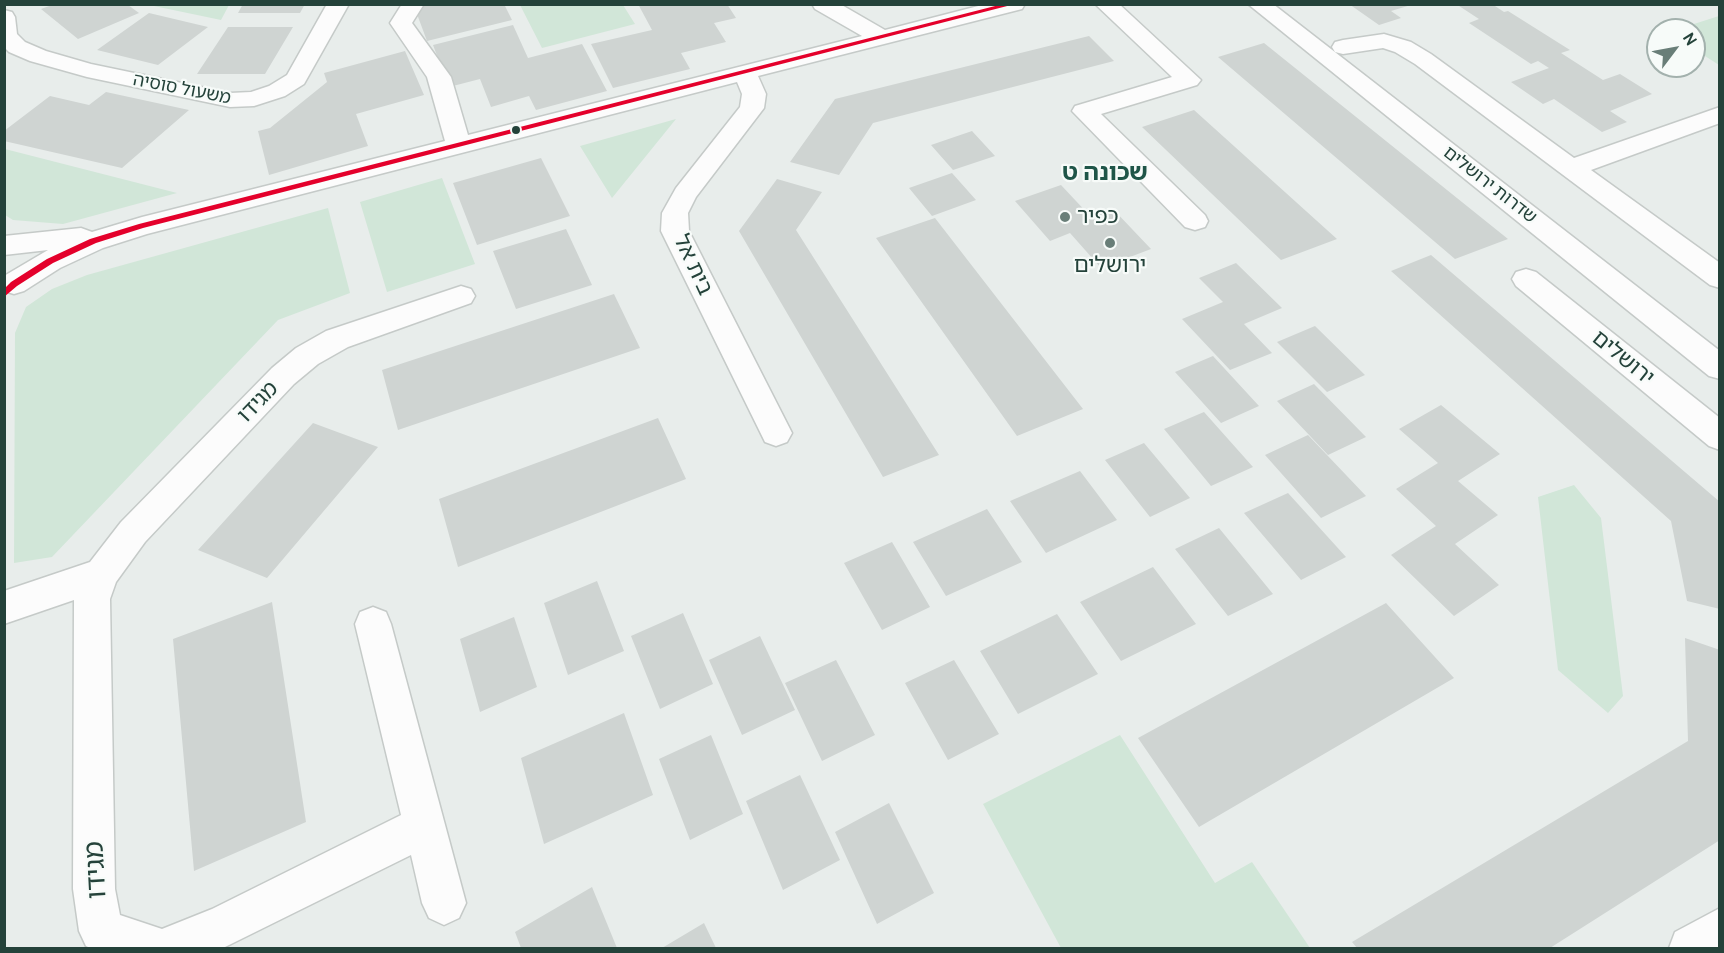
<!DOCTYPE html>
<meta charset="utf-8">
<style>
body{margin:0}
#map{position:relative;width:1724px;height:953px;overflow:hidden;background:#e8edeb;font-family:Cabin,sans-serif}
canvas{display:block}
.frame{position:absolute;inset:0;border:6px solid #24423a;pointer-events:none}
.north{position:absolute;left:1646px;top:18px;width:60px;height:60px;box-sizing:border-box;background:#f7fbf9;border:2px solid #a3b1ad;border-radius:50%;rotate:58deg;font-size:16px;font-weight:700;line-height:24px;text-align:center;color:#24423a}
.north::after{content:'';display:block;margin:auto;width:21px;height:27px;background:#697e78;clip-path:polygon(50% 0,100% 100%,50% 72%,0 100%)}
</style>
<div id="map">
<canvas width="1724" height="953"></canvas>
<div class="frame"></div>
<div class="north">N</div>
</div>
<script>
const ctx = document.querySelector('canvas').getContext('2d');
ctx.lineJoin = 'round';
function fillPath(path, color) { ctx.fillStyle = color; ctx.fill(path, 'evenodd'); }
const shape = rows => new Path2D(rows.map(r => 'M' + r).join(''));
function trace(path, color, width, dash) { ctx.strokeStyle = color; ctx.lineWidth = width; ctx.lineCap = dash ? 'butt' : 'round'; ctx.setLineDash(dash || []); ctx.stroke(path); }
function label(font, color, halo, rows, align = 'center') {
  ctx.font = font + ' Cabin,"Noto Sans Hebrew",sans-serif'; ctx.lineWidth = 4.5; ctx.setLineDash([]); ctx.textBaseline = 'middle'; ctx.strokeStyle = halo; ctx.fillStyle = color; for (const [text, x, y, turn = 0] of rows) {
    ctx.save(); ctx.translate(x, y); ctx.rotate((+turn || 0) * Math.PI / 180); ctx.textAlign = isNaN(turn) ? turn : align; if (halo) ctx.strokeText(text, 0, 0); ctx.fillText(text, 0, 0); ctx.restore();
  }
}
fillPath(shape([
 [157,5,157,4,229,5,221,20,154,6],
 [520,5,623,5,635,24,542,48],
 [1719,16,1720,16,1719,65,1694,49,1694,30,1675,30],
 [676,119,612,198,580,146],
 [5,149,177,193,63,224,13,220,5,215],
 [442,178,475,264,387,292,360,202],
 [328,208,350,293,278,320,52,557,14,563,15,333,26,307,52,289,87,275],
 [1574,485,1601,518,1623,696,1608,713,1558,670,1538,497],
 [1120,735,1215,883,1252,862,1310,948,1061,948,983,804]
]), '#d1e6d8');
fillPath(shape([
 [243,4,305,4,300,13,238,13],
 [423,4,504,4,512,20,427,41,414,6],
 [638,4,727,4,736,18,714,23,726,42,681,53,690,69,613,88,591,44,652,30],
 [1349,4,1411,4,1411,5,1391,11,1401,18,1379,25],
 [1456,4,1492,4,1504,12,1508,11,1570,50,1561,53,1603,80,1620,74,1652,94,1610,111,1627,122,1602,132,1554,99,1543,104,1511,82,1549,68,1538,61,1531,64,1469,23,1479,19],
 [52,5,128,5,139,13,78,39,41,9],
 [149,13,208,27,158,65,97,50],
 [513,25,528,58,582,44,607,91,536,110,529,96,491,107,480,79,449,87,433,45],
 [228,27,293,27,265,74,197,74],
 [1089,36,1114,61,873,123,839,175,790,162,835,99],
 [1264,43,1508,239,1455,259,1218,57],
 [405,51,424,95,356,114,368,146,269,175,258,131,270,128,327,82,324,73],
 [106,92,189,110,122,168,4,141,4,131,50,96,89,105],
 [1194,110,1337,239,1281,260,1142,127],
 [972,131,995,156,953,170,931,145],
 [541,158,570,216,477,245,453,183],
 [952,173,976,200,932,216,909,188],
 [777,179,822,192,796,230,939,455,883,477,739,231],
 [1061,185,1091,217,1113,209,1151,249,1101,268,1070,233,1050,241,1015,201],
 [935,218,1083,409,1017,436,876,238],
 [566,229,592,285,516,309,493,251],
 [1431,255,1720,502,1720,609,1687,601,1671,521,1391,271],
 [1236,263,1282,308,1244,324,1272,353,1230,370,1182,319,1223,302,1199,278],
 [614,294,640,348,398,430,382,370],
 [1315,326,1365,375,1327,392,1277,342],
 [1213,356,1259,406,1221,423,1175,372],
 [1314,384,1366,437,1328,455,1277,401],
 [1441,405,1500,454,1458,481,1498,515,1455,544,1499,585,1454,616,1391,555,1436,526,1396,489,1438,463,1399,429],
 [1204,412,1253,467,1211,486,1164,429],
 [658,418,686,479,458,567,439,499],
 [313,423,378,447,267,578,198,550],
 [1308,435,1366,496,1321,518,1265,455],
 [1144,443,1190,498,1150,517,1105,460],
 [1080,471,1117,520,1046,553,1010,501],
 [1288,493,1346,557,1301,580,1244,513],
 [987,509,1022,562,946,596,913,542],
 [1219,528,1273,594,1228,616,1175,549],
 [892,542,930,607,882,630,844,563],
 [1153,567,1196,624,1121,661,1080,602],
 [597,581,624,651,568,675,544,603],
 [272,602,306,822,194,871,173,639],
 [1386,603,1454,678,1199,827,1138,738],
 [683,613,713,684,660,709,631,636],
 [1057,614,1098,674,1018,714,980,651],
 [514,617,537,687,480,712,460,639],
 [760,636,795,710,742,735,709,660],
 [1685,638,1720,650,1720,840,1550,948,1357,948,1352,942,1688,741],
 [836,660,875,735,822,761,785,683],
 [954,660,999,734,948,760,905,683],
 [624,713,653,795,544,844,521,758],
 [711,735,743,814,690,840,659,759],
 [800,775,840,860,783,890,746,801],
 [889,803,934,893,877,924,835,832],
 [592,887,617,948,521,948,515,932],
 [704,923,716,948,662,948]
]), '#cfd4d2');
const minor = shape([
 [327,4,349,4,304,84,285,96,254,106,230,107,87,77,30,61,9,52,4,47,4,10,12,12,15,17,17,34,25,42,46,51,91,64,230,93,251,92,269,86,287,75,327,4],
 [402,4,424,4,412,23,451,77,468,135,862,36,815,9,812,4,840,4,885,30,986,4,1025,4,1022,9,758,76,766,94,764,108,696,197,688,213,689,231,792,433,787,442,776,446,765,442,661,231,662,213,676,188,740,107,742,94,737,82,147,234,103,248,60,268,24,291,14,294,4,291,4,276,48,250,4,255,4,236,81,228,92,232,142,217,445,141,427,77,390,23,402,4],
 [1095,4,1119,4,1201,80,1197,85,1101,114,1205,215,1208,221,1205,227,1195,230,1185,227,1072,111,1075,106,1172,77,1095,4],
 [1248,4,1273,4,1720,351,1720,379,1709,376,1248,4],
 [1384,34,1411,42,1431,54,1574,158,1720,107,1720,123,1591,170,1720,263,1720,288,1710,285,1415,64,1395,52,1383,48,1343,54,1335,52,1332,47,1335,42,1343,40,1384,34],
 [1526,269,1536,272,1720,418,1720,450,1709,446,1516,286,1512,279,1516,272,1526,269],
 [461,286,471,289,475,296,471,303,348,347,318,364,294,384,145,542,116,582,110,599,115,889,120,915,162,929,212,909,401,815,355,624,360,612,373,607,386,612,391,624,466,903,459,918,444,925,429,918,422,903,411,855,223,948,90,948,86,946,79,931,73,889,74,600,4,624,4,591,90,562,121,522,272,368,296,348,326,331,461,286],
 [1720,908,1720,948,1669,948,1675,932,1720,908]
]);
trace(minor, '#c5cac8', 3);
fillPath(minor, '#fcfcfc');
fillPath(shape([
 [1003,4,1015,4,143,228,96,243,53,263,17,286,4,297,4,289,11,282,47,259,90,239,139,224,1003,4]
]), '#e4002b');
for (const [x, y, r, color] of [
 [516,130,5,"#24423a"],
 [1065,217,6,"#697e78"],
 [1110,243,6,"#697e78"]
]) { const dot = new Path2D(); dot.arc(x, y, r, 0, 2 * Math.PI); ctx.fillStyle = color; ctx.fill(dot); trace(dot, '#f7fbf9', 2); }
label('18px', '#24423a', '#f7fbf9', [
 ["משעול סוסיה",182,89,11],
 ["שדרות ירושלים",1490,185,38]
]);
label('22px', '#24423a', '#f7fbf9', [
 ["כפיר",1077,217],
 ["ירושלים",1110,266,"center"]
], 'left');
label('22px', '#24423a', '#f7fbf9', [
 ["בית אל",693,265,65],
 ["ירושלים",1623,358,39],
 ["מגידו",258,402,-46]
]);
label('bold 24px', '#1f5548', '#f7fbf9', [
 ["שכונה ט",1105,173]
]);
label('27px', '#24423a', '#f7fbf9', [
 ["מגידו",96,870,-93]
]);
</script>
